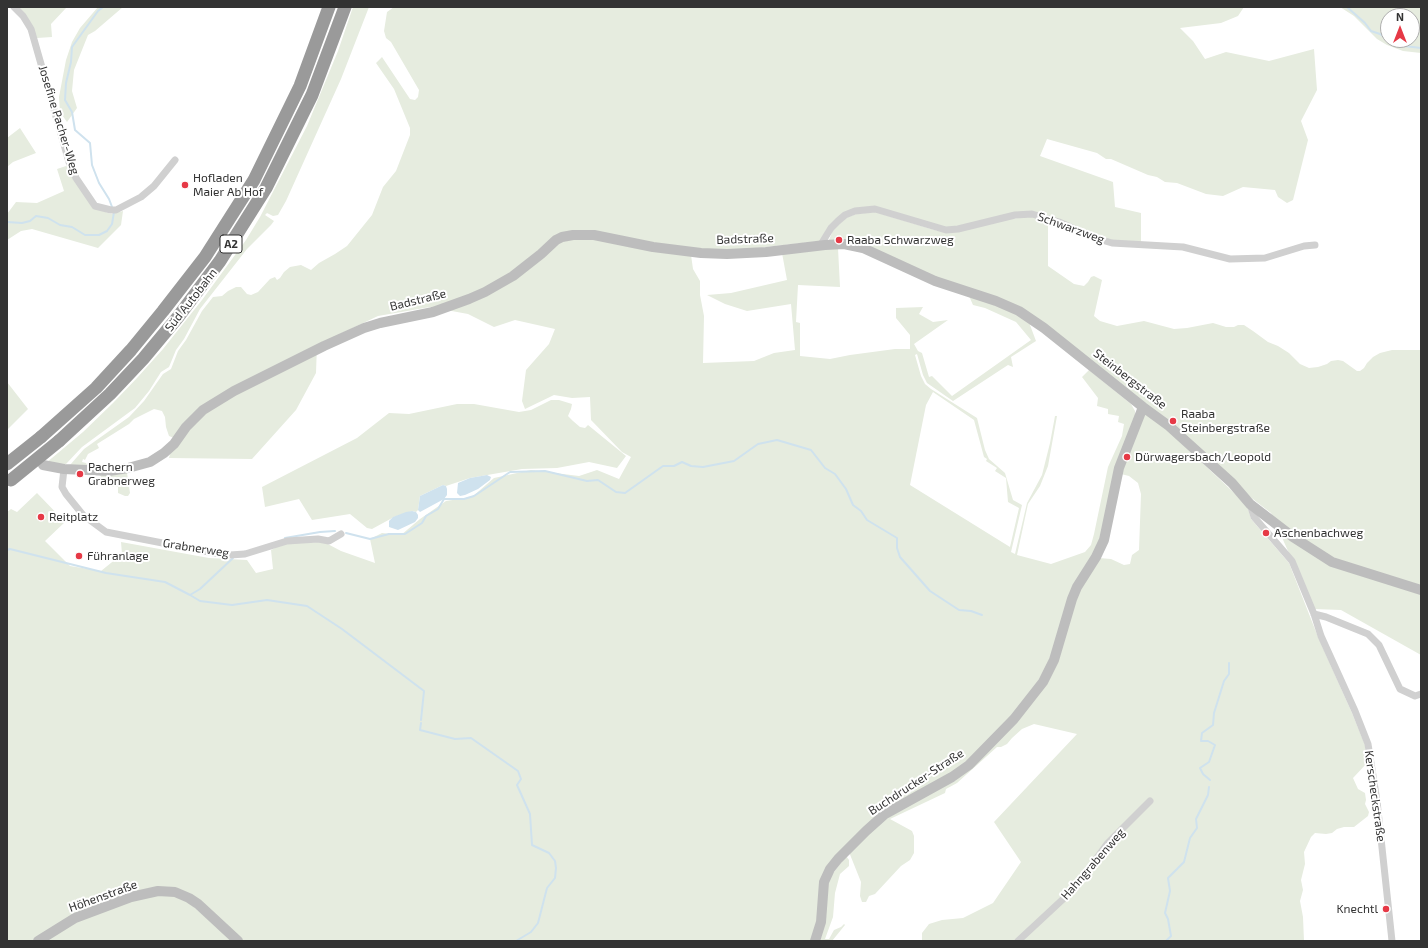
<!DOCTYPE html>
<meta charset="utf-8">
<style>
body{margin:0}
#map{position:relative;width:1428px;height:948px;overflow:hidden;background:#fff;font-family:"Exo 2",sans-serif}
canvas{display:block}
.frame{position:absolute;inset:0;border:8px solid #333;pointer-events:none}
.north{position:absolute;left:1380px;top:8px;width:40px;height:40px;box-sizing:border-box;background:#fff;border:1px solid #adadad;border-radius:50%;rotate:0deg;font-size:11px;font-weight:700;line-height:16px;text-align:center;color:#333}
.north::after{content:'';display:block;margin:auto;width:14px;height:18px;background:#e63946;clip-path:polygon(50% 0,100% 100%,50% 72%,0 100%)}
</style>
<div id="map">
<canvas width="1428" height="948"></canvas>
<div class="frame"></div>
<div class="north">N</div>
</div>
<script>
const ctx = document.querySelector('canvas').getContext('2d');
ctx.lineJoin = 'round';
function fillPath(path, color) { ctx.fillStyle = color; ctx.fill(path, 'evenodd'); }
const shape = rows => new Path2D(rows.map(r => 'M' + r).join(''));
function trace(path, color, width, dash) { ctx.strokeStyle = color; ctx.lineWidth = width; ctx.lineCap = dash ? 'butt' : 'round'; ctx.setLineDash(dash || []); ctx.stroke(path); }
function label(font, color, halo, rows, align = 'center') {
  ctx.font = font + ' "Exo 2",sans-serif'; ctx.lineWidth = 4; ctx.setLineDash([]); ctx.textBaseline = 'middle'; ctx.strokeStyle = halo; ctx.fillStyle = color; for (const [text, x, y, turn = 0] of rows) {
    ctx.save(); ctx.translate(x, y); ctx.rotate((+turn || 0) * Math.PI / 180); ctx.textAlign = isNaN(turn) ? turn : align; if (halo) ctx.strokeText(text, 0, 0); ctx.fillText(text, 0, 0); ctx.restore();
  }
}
fillPath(shape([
 [18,7,67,7,51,24,52,37,37,38],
 [98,7,123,7,95,31,88,35,74,70,72,91,77,108,67,122,60,112,59,97,66,60,72,42,80,28],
 [353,7,369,7,341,79,286,201,278,215,273,216,267,213,265,215,274,221,271,225,247,249,200,309,184,339,176,350,169,367,161,372,149,391,135,408,82,447,66,464,46,463,83,432,113,403,137,378,163,349,202,300,246,240,260,217,307,126,338,51],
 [394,7,1244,7,1238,16,1221,23,1180,28,1193,41,1205,59,1226,52,1269,61,1314,49,1317,90,1301,121,1308,140,1293,200,1287,203,1278,197,1275,190,1243,187,1223,196,1206,194,1177,183,1165,182,1157,177,1148,175,1111,159,1106,159,1097,153,1047,139,1040,156,1113,182,1115,207,1141,213,1141,244,1112,242,1032,212,952,229,886,210,855,210,821,241,691,255,693,269,700,281,700,295,704,316,703,363,754,361,774,353,795,350,791,304,747,311,725,304,707,295,731,293,787,280,782,253,838,248,840,287,798,285,796,322,800,323,800,356,830,359,850,355,895,349,910,349,910,335,896,318,896,308,923,307,919,314,933,322,948,320,914,344,918,351,922,353,929,377,932,376,952,396,1031,340,1016,322,985,308,973,305,969,296,1011,310,1031,323,1030,325,1036,341,1011,357,1013,367,1008,365,953,401,927,383,923,375,917,354,915,355,921,376,925,384,931,389,977,418,985,450,989,459,1005,473,1013,500,1022,505,1011,552,1015,554,1027,503,1042,475,1050,443,1055,416,1057,416,1048,466,1040,486,1028,504,1017,555,1051,564,1085,552,1091,545,1094,534,1108,467,1122,436,1124,424,1118,422,1119,416,1108,414,1108,409,1097,406,1098,398,1082,377,1089,370,1131,404,1135,411,1135,416,1104,529,1051,659,1026,701,967,763,905,800,832,862,819,922,813,941,242,941,176,890,74,915,31,941,7,941,7,512,11,509,17,512,37,493,65,522,45,541,70,566,101,571,122,554,121,542,209,558,247,560,256,573,273,569,271,550,281,545,288,543,324,542,341,551,375,563,370,539,382,533,401,535,420,519,446,501,472,497,494,478,531,470,579,476,597,470,619,479,631,457,622,452,591,420,590,397,572,398,554,395,525,409,522,401,526,370,549,344,555,329,515,320,494,327,468,314,430,307,378,316,317,345,316,373,296,410,252,459,169,458,174,438,169,436,166,427,165,417,162,411,154,409,134,419,129,424,97,444,99,448,88,454,85,460,83,459,82,462,86,463,88,466,70,465,84,449,129,417,144,401,163,374,171,369,178,351,186,340,202,311,213,297,222,296,228,291,236,287,241,287,247,294,251,295,258,292,270,279,275,277,277,280,280,278,284,272,290,267,301,265,311,270,319,263,335,254,347,246,372,215,383,187,396,171,410,135,410,128,394,89,376,63,382,57,410,99,415,100,418,97,419,90,391,42,386,38,384,31,387,12],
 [933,392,974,420,984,457,987,459,986,461,997,468,995,471,1006,478,1008,502,1019,508,1010,547,910,485,926,405],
 [1340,7,1421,7,1421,53,1403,51,1387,45,1377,39,1354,16],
 [1388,16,1412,16,1412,40,1388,40],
 [20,128,36,153,13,162,7,167,7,138],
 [66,166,69,167,100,210,111,214,123,211,121,225,98,248,32,229,21,231,7,240,7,214,16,202,37,203,64,191,57,169],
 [875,212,938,231,1004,220,1032,216,1048,221,1048,266,1074,284,1084,286,1088,282,1091,277,1094,276,1102,280,1094,316,1100,321,1117,326,1144,321,1174,329,1187,328,1213,323,1226,327,1234,327,1238,325,1244,325,1253,331,1268,342,1278,346,1289,353,1300,364,1309,368,1318,367,1327,364,1331,361,1338,360,1343,361,1357,371,1360,371,1364,368,1367,363,1373,357,1380,353,1392,350,1421,350,1421,655,1341,610,1314,609,1271,513,1232,483,1027,312,829,240,833,230,846,218,856,214],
 [7,382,28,409,7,430],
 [551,400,559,400,572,404,571,409,568,416,573,421,580,427,585,428,588,425,626,456,617,468,589,462,557,468,522,469,470,478,446,486,443,485,420,496,418,510,416,512,412,511,394,517,372,529,367,528,350,514,312,520,299,499,265,507,262,487,357,438,389,413,409,414,457,404,474,404,519,412,531,410],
 [1143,407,1247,505,1251,519,1289,563,1318,637,1352,713,1365,745,1368,762,1353,778,1358,789,1365,793,1366,800,1365,804,1369,812,1368,816,1354,827,1344,827,1337,829,1332,833,1326,834,1315,833,1311,837,1304,852,1305,864,1301,880,1303,890,1300,901,1303,917,1304,941,922,941,922,933,929,924,942,920,963,918,993,903,1021,862,994,822,1077,734,1034,724,1022,729,1012,738,1007,744,1001,747,997,747,957,783,946,789,945,793,890,819,912,831,914,836,914,853,910,860,901,866,875,894,869,896,866,902,862,902,860,896,861,882,849,852,881,822,935,790,1030,705,1074,600,1099,558,1111,559,1124,565,1130,564,1132,555,1139,550,1141,494,1138,483,1129,476,1121,474],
 [125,472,127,473,130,493,128,496,125,496,118,493,118,487,111,487,103,481,100,475],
 [846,856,849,860,849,866,840,874,835,893,833,917,825,939,829,939,834,930,841,927,844,924,845,925,832,941,818,941,828,880],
 [158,894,174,896,187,901,233,941,43,941,77,921,132,900]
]), '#e6ecdf');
fillPath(shape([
 [487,475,491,477,490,480,478,489,465,495,460,496,457,493,458,483,470,478],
 [443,485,446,486,447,489,447,495,444,499,420,512,418,510,420,496],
 [412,511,416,512,418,515,418,518,415,522,398,530,389,527,389,521,393,517,406,512]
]), '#cfe2ee');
trace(shape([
 [1347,7,1365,23,1371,31,1380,34,1388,40],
 [1388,40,1396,45,1421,48],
 [7,222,22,223,30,221,36,216,48,218,60,225,72,227,85,235,99,235,107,231,112,224,114,212,109,199,99,183,92,165,90,143,75,130,72,112,65,100,66,83,71,62,72,47,98,11,103,7],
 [346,533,370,539,389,534,405,534,422,523,426,516,438,509,444,499,464,499,474,496,510,472,545,471,587,481,598,480,616,492,625,493,663,466,674,466,682,462,691,466,703,467,734,461,758,444,777,440,811,450,825,468,835,474,846,489,853,505,861,511,867,520,897,538,897,548,900,557,930,591,959,610,971,611,982,615],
 [285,538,320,532,335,531],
 [7,550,10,549,106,573,165,582,190,595,200,589,233,558],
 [190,595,200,601,232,605,267,600,307,606,342,629,424,691,421,720],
 [421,723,420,730,455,739,471,738,518,771,521,779,517,785,530,814,532,845,549,853,555,861,556,868,555,878,547,888,538,923,531,932,516,941],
 [1210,780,1203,774,1200,768,1209,762,1215,745,1208,741,1201,741,1202,733,1213,725,1214,713,1224,681,1229,674,1229,663],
 [1166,941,1171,936,1168,919,1165,913,1170,891,1168,878,1184,862,1190,838,1197,828,1196,819,1208,795,1209,787]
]), '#cfe2ee', 2);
trace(shape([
 [14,7,23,16,31,29,69,162,76,178,95,206,111,210,116,210,141,197,154,186,175,160],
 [820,246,831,228,838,221,845,215,855,211,875,209,946,230,958,229,1015,215,1032,214,1059,222,1095,238,1112,243,1183,247,1230,259,1265,258,1304,246,1315,245],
 [64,469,62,487,66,494,83,515,106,532,214,553,230,555,245,554,287,541,318,539,329,541,341,534],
 [1250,504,1254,517,1292,561,1314,614,1321,636,1355,711,1368,744,1377,801,1392,941],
 [1314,614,1326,617,1368,634,1379,645,1400,689,1415,696,1421,694],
 [1018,941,1075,888,1107,844,1150,801]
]), '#d0d0d0', 7);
trace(shape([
 [43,465,64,469,109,471,128,468,150,462,164,453,174,444,186,427,203,410,234,391,324,346,364,328,380,323,433,312,469,299,485,292,513,276,541,254,556,240,562,237,573,235,594,235,653,247,701,253,727,254,766,252,825,245,844,244,863,248,935,281,996,301,1019,311,1044,328,1143,407,1169,426,1232,483,1250,504,1293,537,1332,562,1421,590],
 [38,941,75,918,131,897,158,891,175,892,189,898,198,904,238,941],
 [815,941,821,922,824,882,830,869,838,859,866,831,885,814,952,777,969,765,1014,719,1043,682,1054,660,1072,599,1077,587,1096,557,1104,540,1119,468,1143,407]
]), '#bdbdbd', 10);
trace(shape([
 [41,437,96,388,131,350,163,311,205,257,254,180,300,86,329,7],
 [59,441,110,394,143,359,178,317,220,261,266,188,312,95,345,7]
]), '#9a9a9a', 13);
trace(shape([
 [7,464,41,437],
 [11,480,59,441]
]), '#9a9a9a', 13);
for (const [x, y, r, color] of [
 [185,185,4,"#e63946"],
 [839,240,4,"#e63946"],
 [1173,421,4,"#e63946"],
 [1127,457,4,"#e63946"],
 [80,474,4,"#e63946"],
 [41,517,4,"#e63946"],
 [1266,533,4,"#e63946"],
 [79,556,4,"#e63946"],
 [1386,909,4,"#e63946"]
]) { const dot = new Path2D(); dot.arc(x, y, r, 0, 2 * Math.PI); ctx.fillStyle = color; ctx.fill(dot); trace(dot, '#fff', 1.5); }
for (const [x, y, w] of [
 [231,244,22]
]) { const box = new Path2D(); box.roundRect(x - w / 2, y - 9, w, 18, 3); ctx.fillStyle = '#fff'; ctx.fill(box); trace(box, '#333', 1); }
label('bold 11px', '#333', null, [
 ["A2",231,244]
]);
label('12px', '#333', '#fff', [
 ["Josefine Pacher-Weg",59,120,73],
 ["Schwarzweg",1071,228,20],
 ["Badstraße",745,239,-2],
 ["Süd Autobahn",191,300,-52],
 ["Badstraße",418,300,-14],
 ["Steinbergstraße",1130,379,38],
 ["Grabnerweg",196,548,9],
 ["Buchdrucker-Straße",916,782,-33],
 ["Kerscheckstraße",1375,796,82],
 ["Hahngrabenweg",1093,864,-49],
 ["Höhenstraße",103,896,-20]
]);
label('12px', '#333', '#fff', [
 ["Hofladen",193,178],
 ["Maier Ab Hof",193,192],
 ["Raaba Schwarzweg",847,240],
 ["Raaba",1181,414],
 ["Steinbergstraße",1181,428],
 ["Dürwagersbach/Leopold",1135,457],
 ["Pachern",88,467],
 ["Grabnerweg",88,481],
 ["Reitplatz",49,517],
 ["Aschenbachweg",1274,533],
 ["Führanlage",87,556],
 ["Knechtl",1378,909,"right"]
], 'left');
</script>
